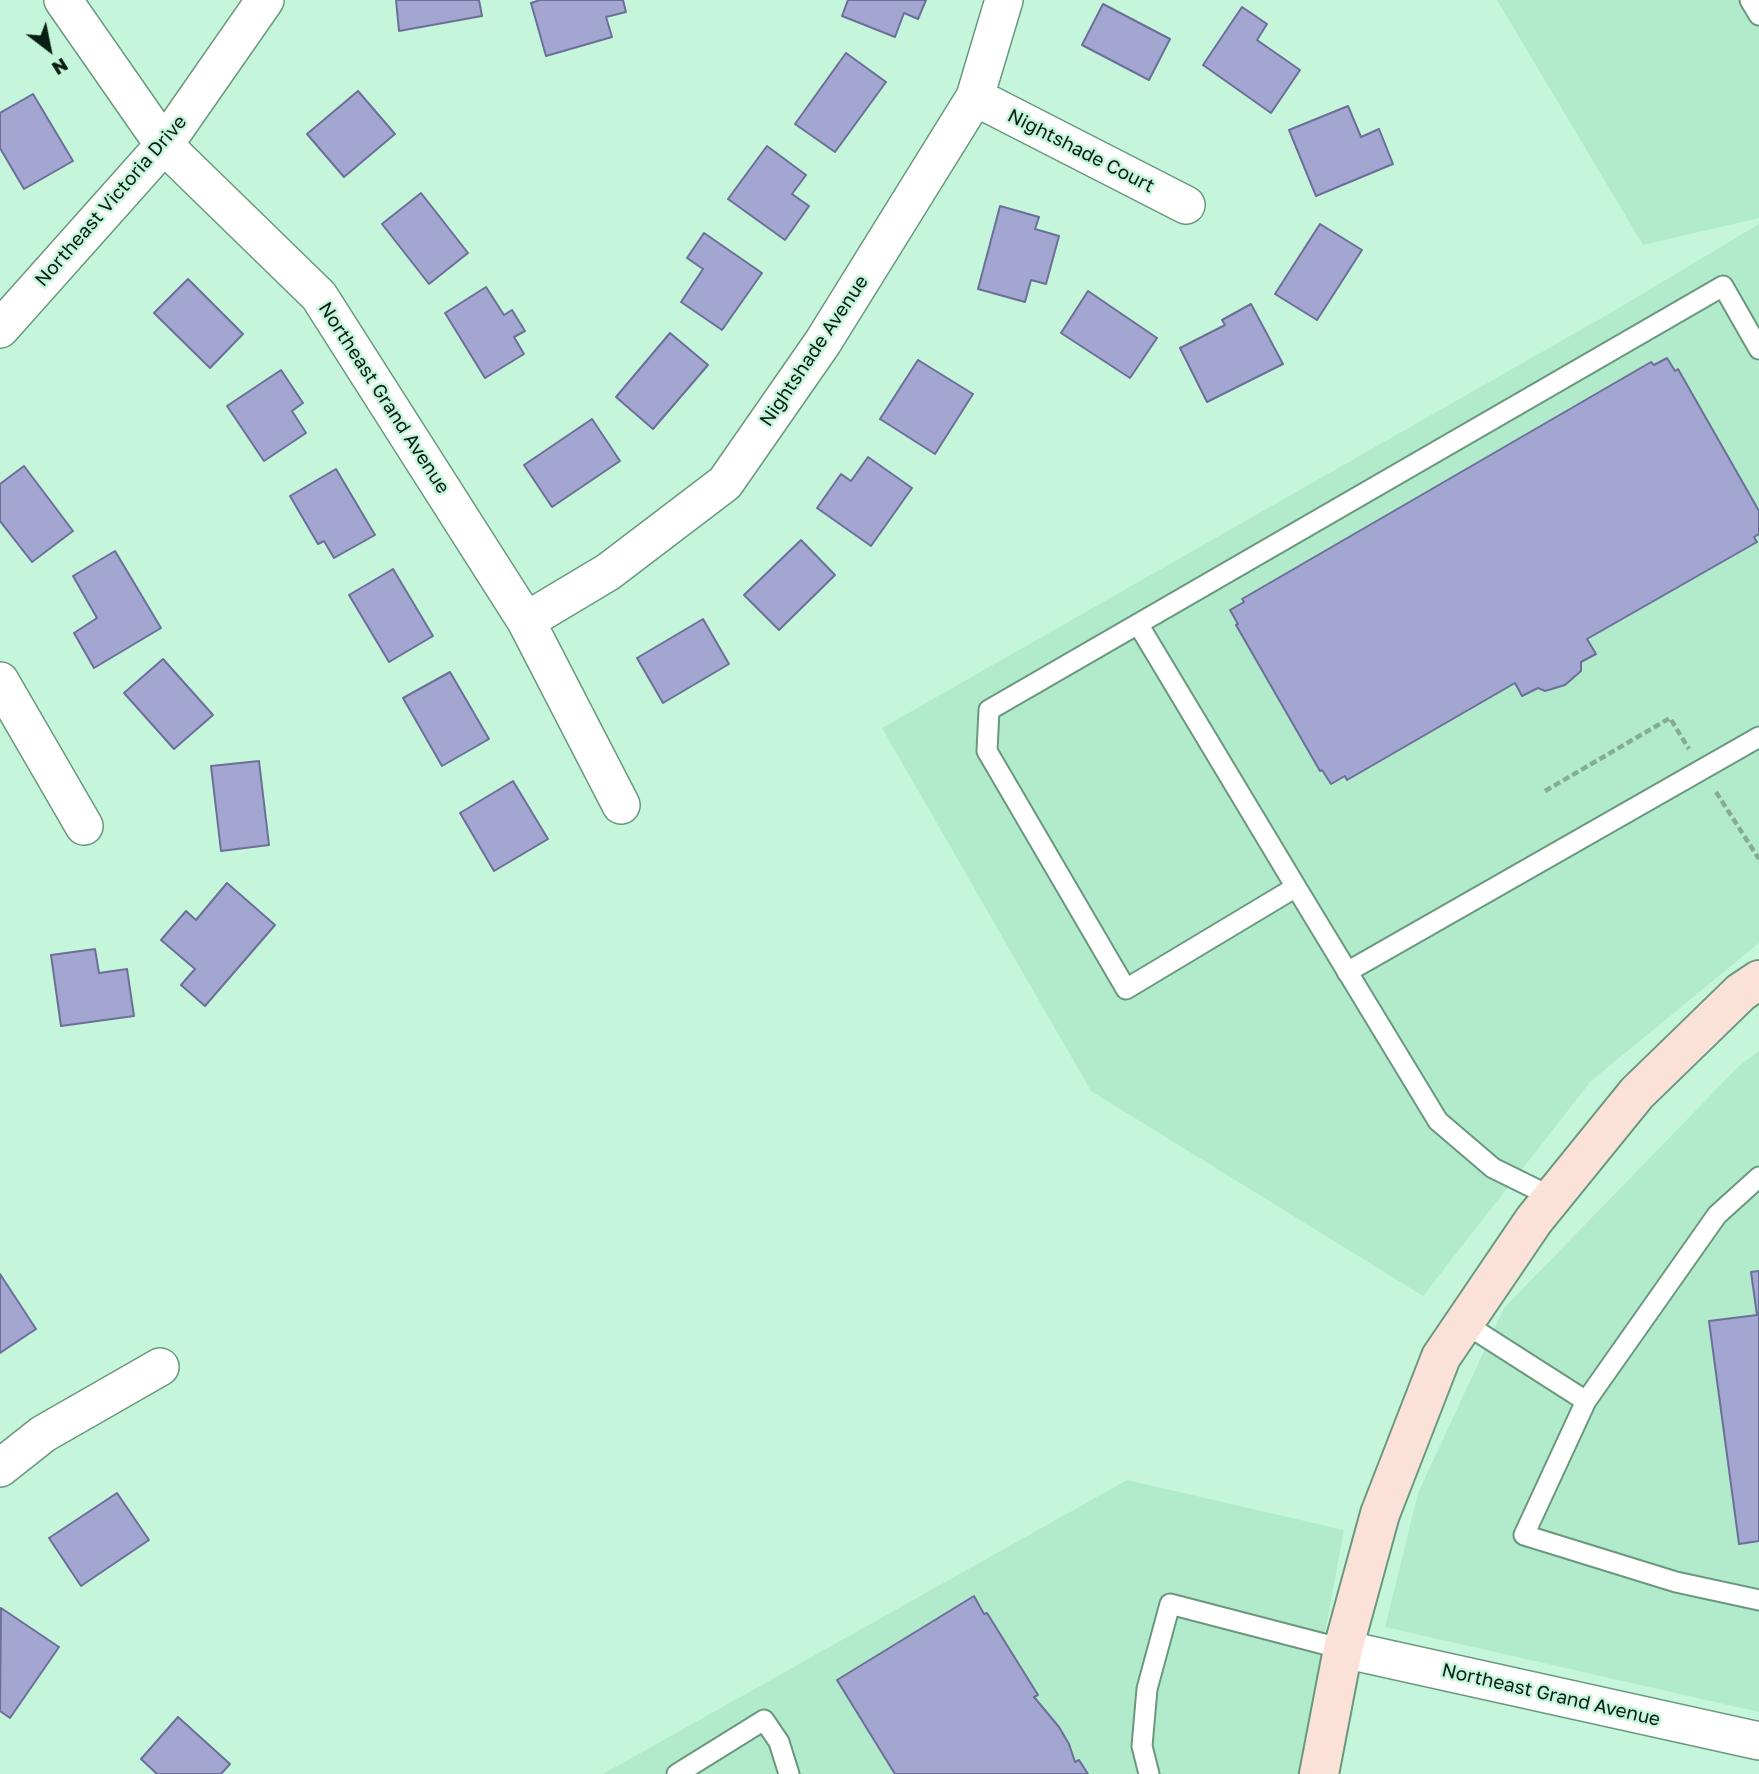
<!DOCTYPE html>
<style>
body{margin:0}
#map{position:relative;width:1759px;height:1774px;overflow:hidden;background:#c5f6db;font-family:"Golos Text",sans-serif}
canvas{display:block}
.north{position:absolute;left:14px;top:14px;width:70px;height:70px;-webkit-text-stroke:5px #c5f6db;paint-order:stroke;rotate:148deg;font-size:19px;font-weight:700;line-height:28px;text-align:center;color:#0b1e15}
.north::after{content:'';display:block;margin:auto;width:24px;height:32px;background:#0b1e15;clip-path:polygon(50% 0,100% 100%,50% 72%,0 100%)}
</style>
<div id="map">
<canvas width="1759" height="1774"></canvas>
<div class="north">N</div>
</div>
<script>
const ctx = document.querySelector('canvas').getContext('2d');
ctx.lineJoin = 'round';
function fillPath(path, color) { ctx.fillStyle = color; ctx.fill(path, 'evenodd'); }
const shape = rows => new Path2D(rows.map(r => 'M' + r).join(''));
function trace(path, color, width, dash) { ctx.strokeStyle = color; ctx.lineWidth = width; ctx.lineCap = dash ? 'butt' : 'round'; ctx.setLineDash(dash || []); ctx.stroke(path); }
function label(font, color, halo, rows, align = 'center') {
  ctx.font = font + ' "Golos Text",sans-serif'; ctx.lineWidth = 5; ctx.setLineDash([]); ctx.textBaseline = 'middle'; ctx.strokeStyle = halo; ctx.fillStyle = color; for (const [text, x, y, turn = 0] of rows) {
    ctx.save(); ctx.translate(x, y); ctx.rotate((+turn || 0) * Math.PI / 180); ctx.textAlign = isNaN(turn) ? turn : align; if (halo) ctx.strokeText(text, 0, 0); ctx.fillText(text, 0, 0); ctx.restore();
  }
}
fillPath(shape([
 [1497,0,1759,0,1759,218,1643,245],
 [1759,224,1759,943,1591,1081,1423,1296,1091,1091,882,728,1612,312],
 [1759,1051,1759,1712,1385,1627,1418,1493,1504,1308,1739,1066],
 [1127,1480,1344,1530,1299,1774,603,1774]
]), '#b2ebcc');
const building = shape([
 [396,0,479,0,482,16,399,31,396,0],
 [540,0,623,0,626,12,606,17,612,37,546,56,531,3,540,0],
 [848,0,926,0,918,19,904,13,895,37,842,16,848,0],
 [1103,4,1170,39,1149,80,1082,45,1103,4],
 [1242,7,1267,24,1257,40,1300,70,1271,113,1203,65,1242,7],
 [846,53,886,82,835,152,795,124,846,53],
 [358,91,395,134,344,177,307,134,358,91],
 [33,94,73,161,24,189,0,148,0,113,33,94],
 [1348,106,1361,137,1379,129,1393,164,1316,196,1289,130,1348,106],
 [767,146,806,175,792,194,809,206,785,240,728,199,767,146],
 [421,193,468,253,429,284,382,224,421,193],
 [1000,206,1039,217,1035,229,1059,236,1046,284,1031,280,1025,302,978,289,1000,206],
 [1320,224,1362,250,1317,320,1275,294,1320,224],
 [704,233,762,273,722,330,681,302,703,269,687,258,704,233],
 [188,279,243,334,210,368,154,313,188,279],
 [486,287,504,315,512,310,525,331,514,337,524,354,485,378,445,313,486,287],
 [1088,291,1157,338,1130,378,1061,333,1088,291],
 [1251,304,1283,364,1207,402,1180,348,1225,325,1222,320,1251,304],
 [670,333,708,365,653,429,616,397,670,333],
 [1667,358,1675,371,1678,369,1759,511,1759,534,1754,537,1757,542,1587,639,1596,654,1581,662,1581,671,1565,685,1545,691,1538,688,1522,696,1515,683,1347,780,1345,776,1331,784,1322,770,1320,771,1236,625,1238,624,1230,610,1244,602,1242,599,1651,362,1654,365,1667,358],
 [918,360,973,394,935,454,880,419,918,360],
 [281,370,303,403,292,411,306,433,264,461,227,406,281,370],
 [592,419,620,461,552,507,524,465,592,419],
 [868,457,912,488,871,546,817,508,841,474,851,481,868,457],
 [24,466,73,531,32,562,0,521,0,484,24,466],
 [336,469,375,535,334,558,324,541,318,544,290,496,336,469],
 [801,540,835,575,779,630,744,595,801,540],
 [115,551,161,628,94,668,74,633,97,618,73,576,115,551],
 [393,569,433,636,389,662,349,595,393,569],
 [703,619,729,664,663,703,637,658,703,619],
 [163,659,213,715,174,749,124,693,163,659],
 [450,672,489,739,442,766,403,698,450,672],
 [259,761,269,845,221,851,211,766,259,761],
 [513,781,548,839,494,871,460,813,513,781],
 [227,883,275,925,205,1006,181,985,195,969,161,940,186,911,196,920,227,883],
 [95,949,99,973,127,969,134,1016,61,1026,51,955,95,949],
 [1759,1271,1759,1541,1739,1544,1709,1321,1757,1315,1751,1272,1759,1271],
 [0,1274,36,1329,0,1353,0,1274],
 [117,1493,149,1540,81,1586,49,1538,117,1493],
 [974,1596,984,1614,987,1613,1038,1695,1034,1697,1059,1727,1069,1744,1075,1762,1079,1760,1088,1774,895,1774,837,1680,974,1596],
 [1,1608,59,1647,10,1718,0,1711,1,1608],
 [178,1717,230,1764,221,1774,157,1774,141,1759,178,1717]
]);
fillPath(building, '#a2a6d1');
trace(building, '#6c7098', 2);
const lane = shape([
 [1750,0,1759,15],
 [1138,624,1296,887],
 [1347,972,1759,737],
 [1552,1197,1493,1168,1438,1121,1296,887,1126,989,987,751,989,710,1723,286,1759,349],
 [1464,1323,1586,1401,1524,1535,1676,1582,1759,1600],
 [1586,1401,1717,1215,1759,1177],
 [677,1774,764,1720,779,1742,789,1774],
 [1149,1774,1142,1746,1147,1689,1170,1604,1343,1649]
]);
const street = shape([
 [63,0,164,145,319,296,526,621,621,805],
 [975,97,1186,205],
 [0,329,164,145,265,0],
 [526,621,608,572,725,483,823,342,975,97,1004,0],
 [0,681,84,826],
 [0,1468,43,1434,160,1367],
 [1343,1649,1759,1741]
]);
const secondary = shape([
 [1319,1774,1343,1649,1380,1514,1441,1357,1534,1220,1637,1093,1741,992,1759,980]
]);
trace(lane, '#6a987f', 23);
trace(street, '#6a987f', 40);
trace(secondary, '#6a987f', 42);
trace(shape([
 [1545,791,1670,718,1689,749],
 [1716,792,1759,859]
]), '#86ac98', 4.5, [7, 3.5]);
trace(lane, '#fff', 19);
trace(street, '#fff', 37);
trace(secondary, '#fae2d9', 38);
label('19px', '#0b1e15', '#c5f6db', [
 ["Nightshade Court",1081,151,27],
 ["Northeast Victoria Drive",111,201,-49],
 ["Nightshade Avenue",814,351,-56],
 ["Northeast Grand Avenue",384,398,57],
 ["Northeast Grand Avenue",1551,1695,13]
]);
</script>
